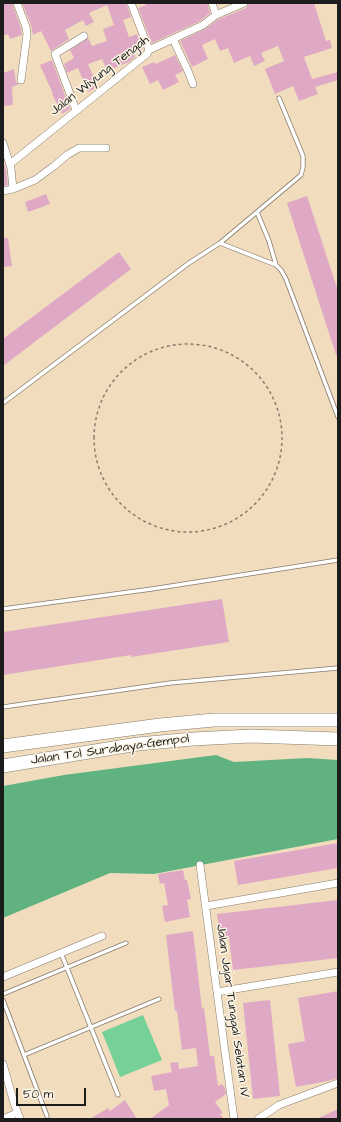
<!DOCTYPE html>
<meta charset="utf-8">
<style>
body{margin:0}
#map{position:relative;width:341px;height:1122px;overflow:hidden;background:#f1ddbd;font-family:"Architects Daughter",sans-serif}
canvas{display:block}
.frame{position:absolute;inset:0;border:4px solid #1c1c1c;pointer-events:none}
.scale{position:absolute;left:16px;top:1088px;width:70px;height:18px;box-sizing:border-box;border:2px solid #1c1c1c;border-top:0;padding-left:5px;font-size:12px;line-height:14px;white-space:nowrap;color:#1c1c1c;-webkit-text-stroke:3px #fcf5e5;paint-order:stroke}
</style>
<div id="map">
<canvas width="341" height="1122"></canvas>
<div class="frame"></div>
<div class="scale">50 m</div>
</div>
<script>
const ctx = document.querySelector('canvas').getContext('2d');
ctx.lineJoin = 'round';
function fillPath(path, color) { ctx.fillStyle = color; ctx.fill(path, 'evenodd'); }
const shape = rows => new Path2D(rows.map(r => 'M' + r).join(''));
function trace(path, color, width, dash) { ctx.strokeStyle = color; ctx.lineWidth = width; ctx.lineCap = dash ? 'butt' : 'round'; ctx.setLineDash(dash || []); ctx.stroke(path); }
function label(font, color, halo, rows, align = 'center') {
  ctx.font = font + ' "Architects Daughter",sans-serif'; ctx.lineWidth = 3; ctx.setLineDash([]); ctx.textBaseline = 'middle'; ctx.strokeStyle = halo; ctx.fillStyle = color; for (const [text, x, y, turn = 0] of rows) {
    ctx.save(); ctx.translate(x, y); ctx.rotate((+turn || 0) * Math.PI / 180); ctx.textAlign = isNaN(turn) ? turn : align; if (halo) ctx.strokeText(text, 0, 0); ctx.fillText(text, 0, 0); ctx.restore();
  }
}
fillPath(shape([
 [143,1015,162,1060,120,1077,102,1032]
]), '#76d198');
fillPath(shape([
 [216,755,234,762,307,758,338,760,338,839,154,874,110,873,3,918,3,786,64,775]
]), '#60b380');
fillPath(shape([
 [3,3,12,3,21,28,22,35,10,39,8,34,3,36],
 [22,3,126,3,131,17,123,20,129,37,137,34,143,49,134,53,135,57,129,62,107,71,102,59,88,64,98,87,88,92,78,68,67,73,64,64,74,58,70,50,88,38,92,46,107,41,103,29,114,25,107,5,89,13,94,22,86,26,83,20,65,30,69,39,51,51,41,31,33,35,31,25],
 [145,3,207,3,210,13,200,21,152,43,138,8,146,5],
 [249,3,314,3,326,41,330,40,332,48,304,57,312,79,338,72,338,80,315,87,318,94,299,101,293,86,275,94,265,69,284,61,278,46,261,53,265,61,254,66,250,56,234,63,228,48,220,51,215,39,202,45,208,59,192,67,180,41,205,29,219,19,246,8],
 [175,55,183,71,175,75,179,82,163,90,158,80,150,84,142,67,154,62,156,64],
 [52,60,70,109,62,114,52,94,53,94,40,65],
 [14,69,16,82,19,84,12,87,13,105,3,106,3,73],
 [3,164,4,164,6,169,8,185,3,186],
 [46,194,50,204,28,212,25,202],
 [307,196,338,291,338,355,336,355,287,203],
 [3,238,8,238,12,266,3,267],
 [119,252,131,269,3,366,3,339],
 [222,599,229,642,131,657,131,655,3,675,3,632],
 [338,843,338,868,238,885,234,861],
 [183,870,185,880,187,880,191,899,187,900,190,917,165,922,162,906,168,905,164,883,160,884,158,874],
 [338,900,338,958,233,970,229,939,221,940,217,914],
 [193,931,202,1009,204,1008,210,1056,214,1056,218,1086,222,1084,225,1088,226,1094,215,1102,223,1113,220,1114,224,1119,150,1119,169,1105,166,1089,154,1091,151,1076,172,1072,170,1063,178,1062,179,1069,198,1066,196,1048,182,1050,177,1011,175,1011,166,935],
 [338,991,338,1078,328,1081,296,1087,288,1044,305,1041,298,998],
 [270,1000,280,1096,253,1099,243,1003],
 [125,1100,137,1119,90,1119,108,1108,110,1111],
 [338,1109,338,1119,316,1119]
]), '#dfa9c5');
const service = shape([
 [257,212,269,241,276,265],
 [220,243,276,265,281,270,286,279,338,417],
 [3,403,189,263,220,243,301,175,303,167,303,156,279,98],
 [3,609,152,589,338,560],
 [3,707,170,683,338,668],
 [61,953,118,1095],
 [3,994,126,943],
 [3,1000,47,1116],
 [24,1055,159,999]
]);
const minor = shape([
 [17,3,26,27,27,34,21,80],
 [131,3,149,50],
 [212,3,216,15],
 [173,39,188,71,193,84],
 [76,110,55,54,84,36],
 [3,143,11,168,13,189],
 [10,164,147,54,149,50,203,25,216,15,244,3],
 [3,191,13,189,35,180,54,166,67,155,79,148,106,148],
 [200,865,234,1119],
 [206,906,338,883],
 [3,977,102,936],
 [217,992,338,972],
 [3,1064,14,1103,20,1119],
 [3,1119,17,1113],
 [258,1119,279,1105,338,1083]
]);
const motorway = shape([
 [3,746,160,725,214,720,338,720],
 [3,766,138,744,193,739,251,736,338,739]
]);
trace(service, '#867c6c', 5);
trace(minor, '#867c6c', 8);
trace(motorway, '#867c6c', 14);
trace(shape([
 '94 438a94 94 0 1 1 188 0a94 94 0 1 1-188 0Z'
]), '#867c6c', 1.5, [3, 3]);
trace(service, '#fff', 3.5);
trace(minor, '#fff', 7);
trace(motorway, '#fff', 13);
label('13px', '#1c1c1c', '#fcf5e5', [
 ["Jalan Wiyung Tengah",100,76,-38],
 ["Jalan Tol Surabaya–Gempol",110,750,-8],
 ["Jalan Jajar Tunggal Selatan IV",232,1011,82]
]);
</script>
